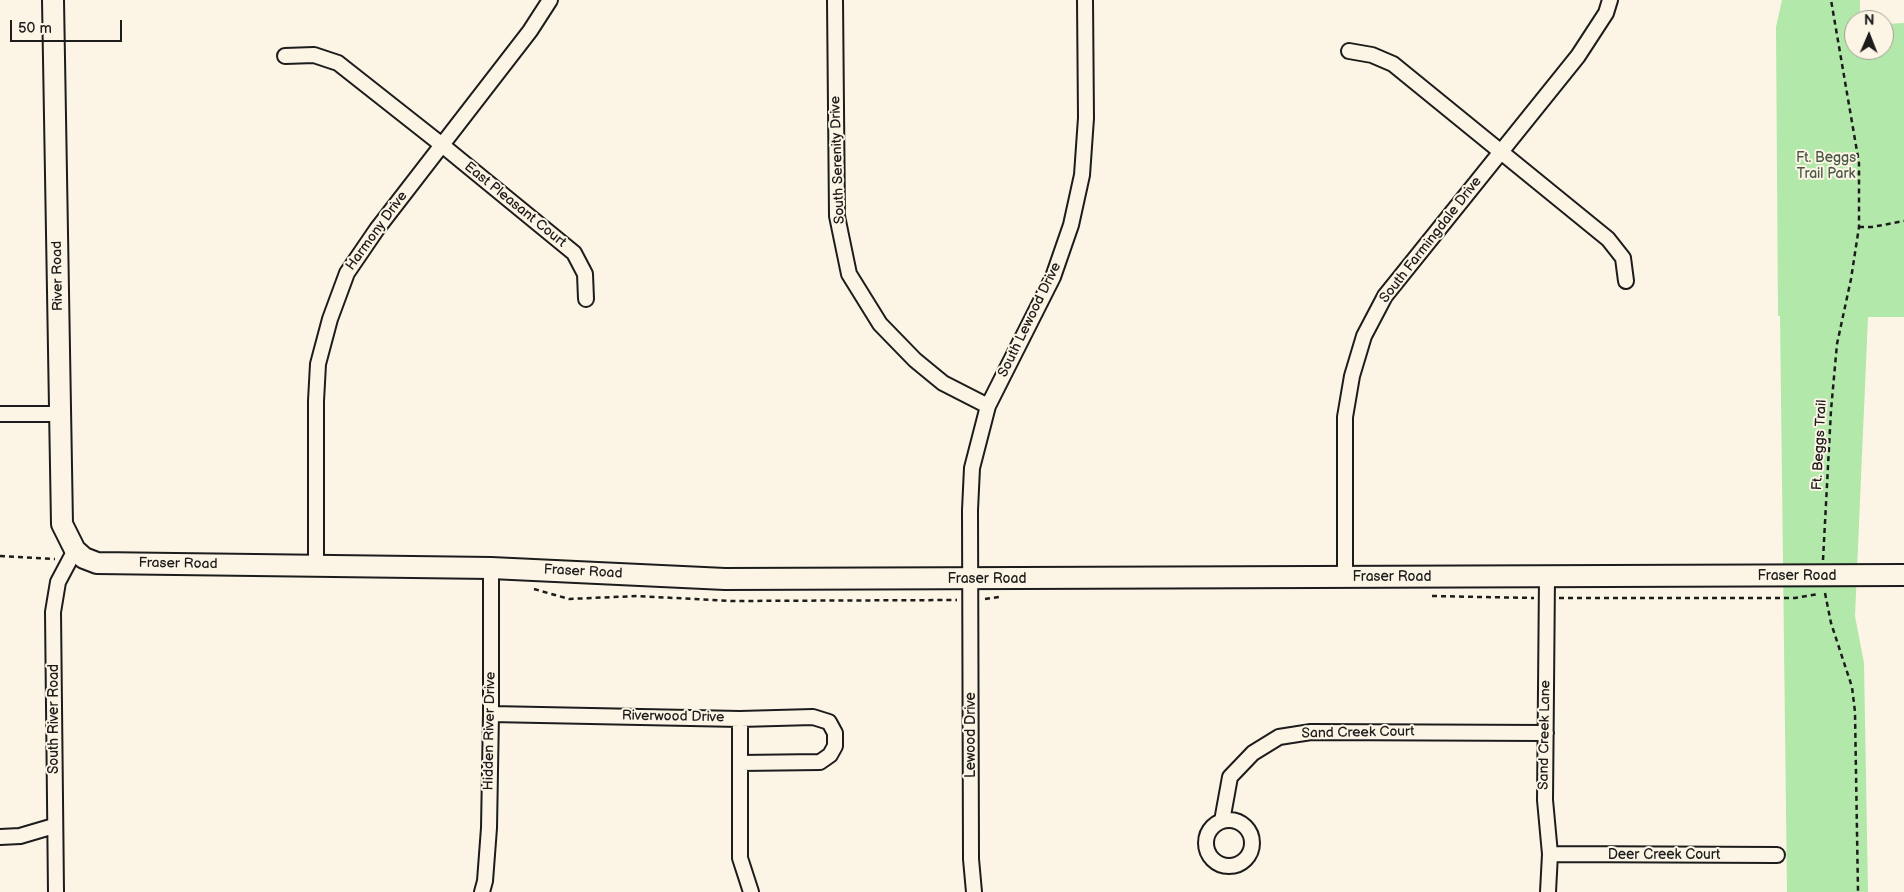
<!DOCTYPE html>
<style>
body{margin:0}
#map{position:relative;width:1904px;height:892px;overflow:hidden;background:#fcf5e5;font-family:"Balsamiq Sans",sans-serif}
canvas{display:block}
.north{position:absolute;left:1844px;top:10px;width:50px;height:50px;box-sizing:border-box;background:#fcf5e5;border:1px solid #a29e95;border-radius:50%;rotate:1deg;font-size:14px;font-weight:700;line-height:20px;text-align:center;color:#1c1c1c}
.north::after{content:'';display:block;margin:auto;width:18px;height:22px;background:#1c1c1c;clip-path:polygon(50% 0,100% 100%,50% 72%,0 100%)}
.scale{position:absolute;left:10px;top:20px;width:112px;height:22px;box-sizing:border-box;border:2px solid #1c1c1c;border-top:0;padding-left:6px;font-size:15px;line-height:18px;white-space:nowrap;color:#1c1c1c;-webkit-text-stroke:4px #fcf5e5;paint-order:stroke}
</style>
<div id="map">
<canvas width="1904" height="892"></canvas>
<div class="north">N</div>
<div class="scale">50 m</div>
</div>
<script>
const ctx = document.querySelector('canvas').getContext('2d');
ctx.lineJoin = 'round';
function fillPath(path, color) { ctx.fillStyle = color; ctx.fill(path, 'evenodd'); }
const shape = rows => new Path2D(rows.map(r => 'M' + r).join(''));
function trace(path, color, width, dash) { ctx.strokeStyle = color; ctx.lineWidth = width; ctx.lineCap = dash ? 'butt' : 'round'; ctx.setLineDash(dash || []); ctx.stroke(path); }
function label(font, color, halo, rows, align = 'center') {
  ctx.font = font + ' "Balsamiq Sans",sans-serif'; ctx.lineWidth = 4; ctx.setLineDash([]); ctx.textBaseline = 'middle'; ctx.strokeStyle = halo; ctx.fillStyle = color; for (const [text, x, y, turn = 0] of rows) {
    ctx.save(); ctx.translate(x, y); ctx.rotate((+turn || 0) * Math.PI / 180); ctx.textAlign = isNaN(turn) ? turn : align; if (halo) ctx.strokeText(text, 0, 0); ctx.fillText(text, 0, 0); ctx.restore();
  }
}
fillPath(shape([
 [1782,0,1860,0,1860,20,1854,20,1854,50,1884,50,1884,24,1904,23,1904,317,1868,317,1855,616,1864,663,1868,892,1787,892,1780,316,1778,316,1776,27]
]), '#b2e8aa');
const street = shape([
 [835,0,837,216,849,274,880,324,915,360,943,383,988,406],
 [1349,51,1372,55,1393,64,1608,239,1623,258,1626,281],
 [285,56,314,55,338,63,442,145,574,253,585,274,586,299],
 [0,414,61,414],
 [316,565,316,401,318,364,330,319,347,273,377,229,530,31,550,0],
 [1345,577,1345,417,1352,376,1364,336,1385,296,1578,56,1606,13,1610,0],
 [1547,577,1545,800,1550,854,1548,892],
 [491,714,740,719,740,858,751,892],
 [740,763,820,762,830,755,835,746,835,733,829,722,813,717,740,719],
 '1206 843a23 23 0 1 1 46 0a23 23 0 1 1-46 0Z',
 [1222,821,1230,777,1253,753,1279,737,1311,732,1546,733],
 [0,837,20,836,54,826],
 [1550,854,1777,855],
 [56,892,53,612,58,582,75,550],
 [482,892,485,881,489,828,491,714,491,568],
 [974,892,971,859,970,510,972,468,988,406,1053,277,1071,225,1082,175,1086,118,1085,0]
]);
const secondary = shape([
 [53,0,62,524,75,550,84,558,97,563,491,568,725,579,1904,575]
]);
trace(street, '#1c1c1c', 18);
trace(secondary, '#1c1c1c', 24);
trace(shape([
 [1859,227,1872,227,1904,221],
 [0,556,55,559],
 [1823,560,1831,410,1837,344,1851,279,1859,227,1859,163,1831,0],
 [534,589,569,599,637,596,731,601,957,600],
 [1825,593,1831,623,1852,687,1855,712,1858,892],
 [1432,596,1534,598],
 [1559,598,1795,598,1818,594],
 [985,599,999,597]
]), '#1c1c1c', 2.5, [5, 4]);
trace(street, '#fcf5e5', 14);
trace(secondary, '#fcf5e5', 20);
label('14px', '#495947', '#fcf5e5', [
 ["Ft. Beggs",1826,158],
 ["Trail Park",1826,174]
]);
label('14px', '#1c1c1c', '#fcf5e5', [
 ["South Serenity Drive",838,160,-92],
 ["East Pleasant Court",515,205,39],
 ["Harmony Drive",377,231,-54],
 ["South Farmingdale Drive",1431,240,-52],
 ["River Road",58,276,-91],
 ["South Lewood Drive",1030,320,-64],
 ["Ft. Beggs Trail",1820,445,-87],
 ["Fraser Road",178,564,1],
 ["Fraser Road",583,572,3],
 ["Fraser Road",1797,576],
 ["Fraser Road",1392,577],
 ["Fraser Road",987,579],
 ["Riverwood Drive",673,717,1],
 ["South River Road",54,719,-90],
 ["Hidden River Drive",490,731,-89],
 ["Sand Creek Court",1358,733,-1],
 ["Lewood Drive",971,735,-90],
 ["Sand Creek Lane",1545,735,-89],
 ["Deer Creek Court",1664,855]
]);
</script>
